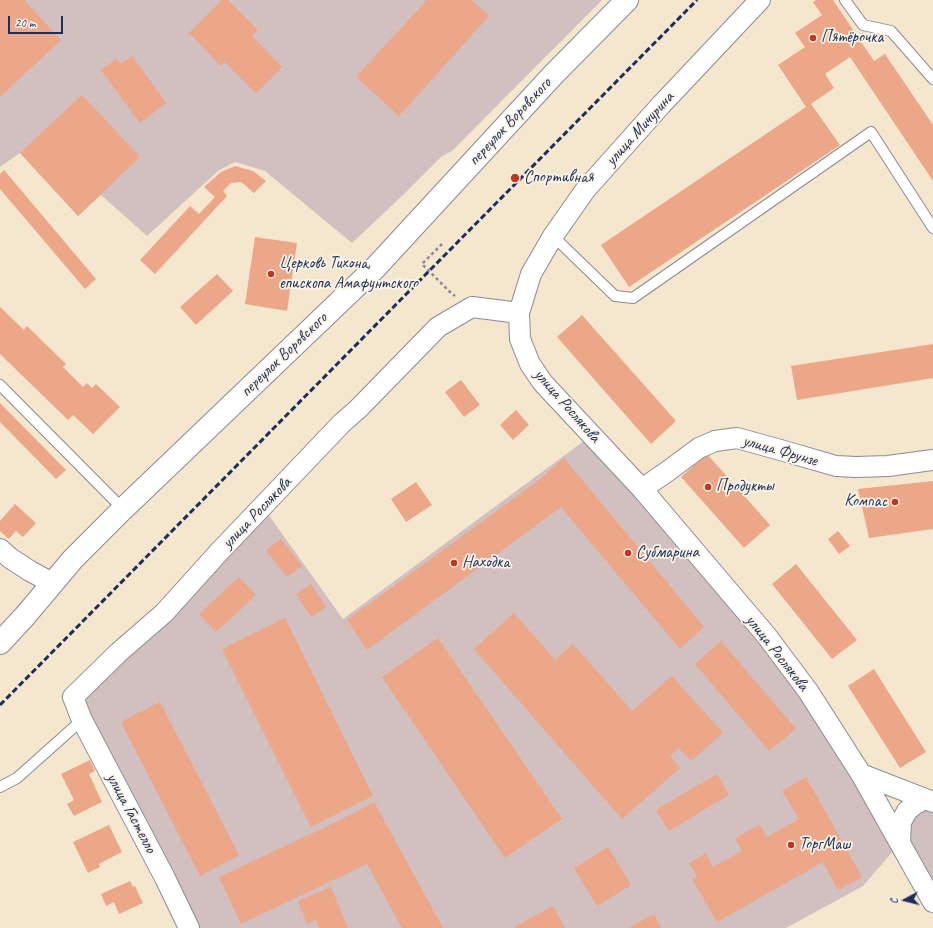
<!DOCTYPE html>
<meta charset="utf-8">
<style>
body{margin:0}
#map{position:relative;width:933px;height:928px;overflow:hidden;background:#f5e7cd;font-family:Caveat,sans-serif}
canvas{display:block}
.north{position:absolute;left:885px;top:880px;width:40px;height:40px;-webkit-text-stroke:3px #fcf5e5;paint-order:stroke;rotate:263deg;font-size:11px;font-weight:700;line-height:16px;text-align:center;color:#1b2f5e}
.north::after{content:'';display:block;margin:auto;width:14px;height:18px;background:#1b2f5e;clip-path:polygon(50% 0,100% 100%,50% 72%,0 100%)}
.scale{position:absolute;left:8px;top:16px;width:55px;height:18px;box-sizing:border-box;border:2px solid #1b2f5e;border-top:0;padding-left:5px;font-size:12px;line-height:14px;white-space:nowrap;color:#1b2f5e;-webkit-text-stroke:3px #fcf5e5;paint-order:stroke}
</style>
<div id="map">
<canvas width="933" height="928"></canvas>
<div class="north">С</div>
<div class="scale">20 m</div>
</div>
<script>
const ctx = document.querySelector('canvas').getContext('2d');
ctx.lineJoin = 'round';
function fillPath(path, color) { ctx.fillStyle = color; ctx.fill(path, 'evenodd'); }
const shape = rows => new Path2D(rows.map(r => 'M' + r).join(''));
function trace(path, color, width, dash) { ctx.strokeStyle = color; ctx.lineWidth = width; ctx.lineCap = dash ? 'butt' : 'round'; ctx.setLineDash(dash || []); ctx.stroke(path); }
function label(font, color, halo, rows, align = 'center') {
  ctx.font = font + ' Caveat,sans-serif'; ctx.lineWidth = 3.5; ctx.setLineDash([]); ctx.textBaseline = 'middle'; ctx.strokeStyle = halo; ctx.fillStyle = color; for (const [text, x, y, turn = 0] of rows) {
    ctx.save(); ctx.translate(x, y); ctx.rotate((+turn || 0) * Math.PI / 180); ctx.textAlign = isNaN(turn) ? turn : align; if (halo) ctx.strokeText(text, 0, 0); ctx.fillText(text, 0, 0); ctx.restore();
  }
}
fillPath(shape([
 [0,0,602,0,452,151,441,157,402,196,352,243,265,171,235,162,218,171,147,236,101,195,78,216,20,153,0,167],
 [592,435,642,489,861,774,901,822,933,802,933,902,900,843,863,886,786,928,189,928,73,697,263,507,343,619]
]), '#d2bfbf');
fillPath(shape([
 [0,0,24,0,61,40,0,97],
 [222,0,228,0,258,30,252,36,282,67,256,93,225,62,221,66,189,33],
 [427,0,472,0,489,16,399,116,356,77],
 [816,0,833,0,874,61,885,54,933,125,933,181,850,57,825,74,834,88,811,104,840,145,629,287,601,245,806,107,778,65,805,47,795,33,822,15,813,2],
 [132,56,166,103,140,123,101,70,116,59,121,64],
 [82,95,140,157,78,216,20,153],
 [235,166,253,171,266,181,254,193,241,182,231,183,223,191,227,196,155,274,140,260,190,206,199,214,215,197,204,187,221,172],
 [4,170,96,279,85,289,0,189,0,174],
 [255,237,297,243,287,311,245,304],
 [217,274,233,291,196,325,180,307],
 [0,307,24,330,27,326,66,364,63,367,83,387,87,383,92,388,96,384,120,407,93,434,73,415,68,420,0,354],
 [582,315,676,421,651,444,557,337],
 [933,344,933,378,797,400,791,366],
 [461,380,480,405,464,417,445,392],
 [0,403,66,470,56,479,0,422],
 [516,410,529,425,513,440,500,425],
 [707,454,770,525,744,548,681,477],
 [564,458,704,627,680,649,561,507,367,650,347,620,538,481],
 [933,481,933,529,869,538,858,489],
 [416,482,432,505,406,522,391,499],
 [15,504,36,523,23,537,16,531,9,539,0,531,0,521],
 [838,531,850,546,839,554,828,539],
 [281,539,302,566,287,577,266,550],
 [796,564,857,640,832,659,772,584],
 [239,577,256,595,216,632,199,614],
 [311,584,326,607,311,617,296,594],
 [514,613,555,660,573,644,632,711,672,676,723,733,691,761,679,748,670,756,680,768,622,819,474,649],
 [285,618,373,796,311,827,222,649],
 [438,638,562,819,505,858,382,677],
 [721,641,796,729,769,751,695,664],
 [874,669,926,752,900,768,848,686],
 [160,702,239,855,200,876,121,722],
 [90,760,95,771,89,774,102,802,74,816,67,804,74,800,61,774],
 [717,774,729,795,669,831,656,810],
 [806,777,862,877,838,890,823,862,717,922,692,879,697,877,689,863,706,853,713,867,742,851,735,838,760,825,767,837,799,819,782,791],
 [374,802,443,928,402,928,367,864,241,924,219,877,343,819],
 [109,825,122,852,99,864,100,867,88,873,73,842],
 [608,847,631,885,597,906,574,868],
 [130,881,133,887,135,886,143,903,119,914,114,902,106,906,101,894],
 [331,887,348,928,319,928,316,920,307,924,298,901],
 [553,906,565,928,513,928],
 [654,914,661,928,629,928]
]), '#eca688');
const lane = shape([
 [845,0,863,25,891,31,933,79],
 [553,236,615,296,633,298,871,132,933,228],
 [0,385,123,509],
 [0,787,17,778,82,720]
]);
const street = shape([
 [760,0,661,105,586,189,553,236,531,274,519,313,520,339,530,364,543,383,642,489,766,635,808,691,861,774,933,902],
 [642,489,668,471,699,448,715,441,737,438,784,451,836,466,856,467,888,466,933,460],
 [0,549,10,558,30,571,52,583],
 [861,774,933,802],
 [900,843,901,822,907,811,915,804,925,799],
 [189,928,165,878,82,720,73,697,118,653,164,613,219,552,342,423,358,409,438,327,472,307,519,313]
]);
const secondary = shape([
 [0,643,25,616,73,559,123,509,375,268,553,75,627,0]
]);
trace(lane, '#888b96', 12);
trace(street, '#888b96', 22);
trace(secondary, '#888b96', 24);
trace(shape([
 [442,244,422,264,450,292,455,296]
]), '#888b96', 2.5, [3, 3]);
trace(lane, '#fff', 10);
trace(street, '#fff', 20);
trace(secondary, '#fff', 22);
trace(shape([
 [0,705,697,0]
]), '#1b2f5e', 3, [6, 3]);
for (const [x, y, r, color] of [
 [813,38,4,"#c8321e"],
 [515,178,5,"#c8321e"],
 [271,274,4,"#c8321e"],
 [708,487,4,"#c8321e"],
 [895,502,4,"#c8321e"],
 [628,553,4,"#c8321e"],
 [454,563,4,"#c8321e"],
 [791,845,4,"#c8321e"]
]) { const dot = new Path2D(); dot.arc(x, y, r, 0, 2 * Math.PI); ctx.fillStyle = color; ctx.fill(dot); trace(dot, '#fcf5e5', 1.5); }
label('17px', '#1b2f5e', '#fcf5e5', [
 ["Пятёрочка",821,38],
 ["Спортивная",524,178],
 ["Церковь Тихона,",279,264],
 ["епископа Амафунтского",279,284],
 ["Продукты",716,487],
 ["Компас",887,502,"right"],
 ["Субмарина",636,553],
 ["Находка",462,563],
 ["ТоргМаш",799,845]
], 'left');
label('17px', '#1b2f5e', '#fcf5e5', [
 ["переулок Воровского",510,122,-47],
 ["улица Мичурина",640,129,-48],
 ["переулок Воровского",284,355,-44],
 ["улица Рослякова",567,406,49],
 ["улица Фрунзе",780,451,16],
 ["улица Рослякова",257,513,-46],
 ["улица Рослякова",777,653,52],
 ["улица Гастелло",131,813,62]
]);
</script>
